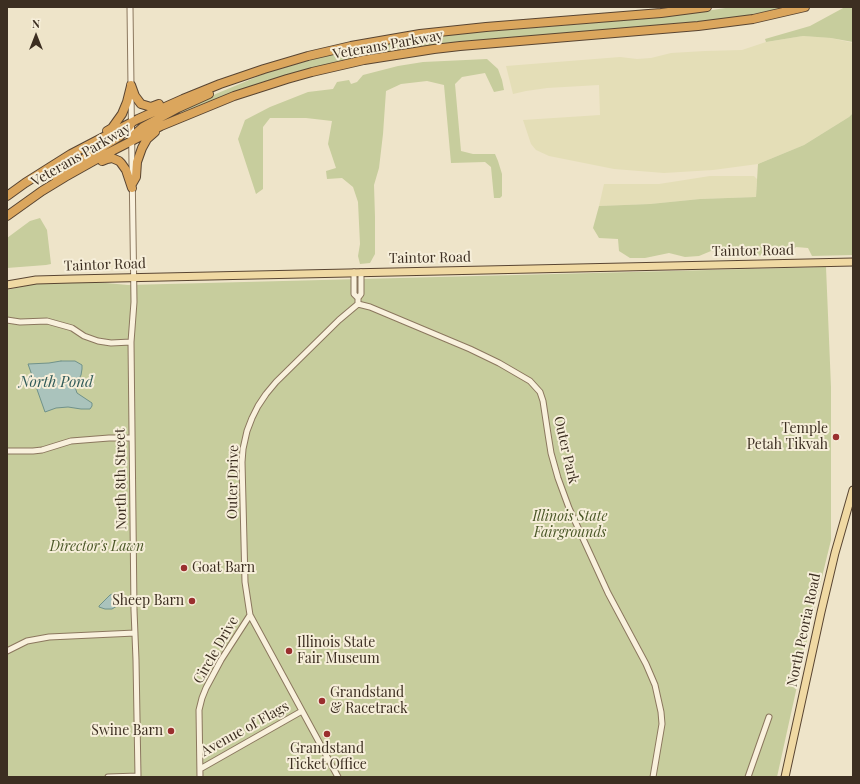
<!DOCTYPE html>
<style>
body{margin:0}
#map{position:relative;width:860px;height:784px;overflow:hidden;background:#eee4c9;font-family:"Playfair Display",serif}
canvas{display:block}
.frame{position:absolute;inset:0;border:8px solid #3c2e21;pointer-events:none}
.north{position:absolute;left:16px;top:16px;width:40px;height:40px;-webkit-text-stroke:3px #f6eed9;paint-order:stroke;rotate:0deg;font-size:11px;font-weight:700;line-height:16px;text-align:center;color:#3c2e21}
.north::after{content:'';display:block;margin:auto;width:14px;height:18px;background:#3c2e21;clip-path:polygon(50% 0,100% 100%,50% 72%,0 100%)}
</style>
<div id="map">
<canvas width="860" height="784"></canvas>
<div class="frame"></div>
<div class="north">N</div>
</div>
<script>
const ctx = document.querySelector('canvas').getContext('2d');
ctx.lineJoin = 'round';
function fillPath(path, color) { ctx.fillStyle = color; ctx.fill(path, 'evenodd'); }
const shape = rows => new Path2D(rows.map(r => 'M' + r).join(''));
function trace(path, color, width, dash) { ctx.strokeStyle = color; ctx.lineWidth = width; ctx.lineCap = dash ? 'butt' : 'round'; ctx.setLineDash(dash || []); ctx.stroke(path); }
function label(font, color, halo, rows, align = 'center') {
  ctx.font = font + ' "Playfair Display",serif'; ctx.lineWidth = 4; ctx.setLineDash([]); ctx.textBaseline = 'middle'; ctx.strokeStyle = halo; ctx.fillStyle = color; for (const [text, x, y, turn = 0] of rows) {
    ctx.save(); ctx.translate(x, y); ctx.rotate((+turn || 0) * Math.PI / 180); ctx.textAlign = isNaN(turn) ? turn : align; if (halo) ctx.strokeText(text, 0, 0); ctx.fillText(text, 0, 0); ctx.restore();
  }
}
fillPath(shape([
 [803,36,831,38,853,43,853,113,849,117,804,145,758,164,713,170,664,173,614,169,549,156,536,150,531,144,523,120,600,115,599,85,547,88,526,91,513,94,506,66,620,57,637,59,651,58,671,53,705,51,742,50,766,42],
 [710,176,754,176,757,179,756,197,700,199,650,204,599,206,604,184,659,184]
]), '#e4deb7');
fillPath(shape([
 [732,7,787,7,739,17,716,20,494,39,455,42,399,49,345,60,299,71,239,90,174,115,173,114,218,93,266,73,307,61,337,53,384,44,410,39,468,33,655,18,686,14],
 [845,7,853,7,853,42,831,38,803,36,766,42,765,39,810,26],
 [487,59,498,69,502,80,504,90,494,92,485,73,462,77,455,84,461,151,473,154,495,154,498,161,502,174,502,196,500,198,494,198,491,167,485,162,451,163,444,85,427,81,401,84,386,91,383,134,379,168,374,185,375,217,375,254,370,263,360,264,358,256,360,244,358,202,353,187,342,178,327,179,326,171,336,168,328,144,332,121,306,118,270,118,263,127,263,189,256,194,238,139,245,120,270,107,308,92,333,89,337,82,349,80,351,84,357,82,363,75,398,66,423,62],
 [853,113,853,255,812,256,808,248,796,247,789,254,775,254,754,256,711,251,699,256,685,257,669,253,645,258,630,258,619,251,618,239,599,238,593,228,599,206,650,204,700,199,756,197,758,164,804,145,849,117],
 [40,218,47,230,51,264,46,265,7,268,7,238,30,221],
 [826,267,831,387,831,540,812,618,777,777,7,777,7,290,39,283,75,282,106,283,128,285]
]), '#c7cd9d');
const water = shape([
 [61,361,75,361,82,365,82,369,81,375,75,387,77,393,92,403,92,406,90,409,81,409,68,407,56,408,45,412,28,364,49,363,61,361],
 [115,593,119,596,119,601,117,606,112,609,105,609,99,607,99,606,110,595,115,593]
]);
fillPath(water, '#aac3bc');
trace(water, '#70928a', 1);
const minor = shape([
 [130,7,131,86],
 [131,94,134,302,131,342,134,610,136,660,138,777],
 [354,272,354,294,358,298],
 [358,304,370,307,470,349,499,363,530,381,540,392,543,401,548,434,551,453,558,478,569,508,608,593,646,664,655,685,661,712,662,724,653,777],
 [7,320,20,322,47,321,72,328,84,336,98,341,111,343,131,342],
 [7,451,33,451,42,450,71,441,109,438,132,438],
 [7,651,27,641,49,637,135,633],
 [200,769,302,711],
 [108,777,138,776],
 [200,777,199,710,202,698,206,688,221,660,250,615],
 [338,777,250,615,245,582,242,462,243,449,247,431,252,418,258,406,266,394,276,382,339,320,358,304,358,298,361,294,361,272],
 [748,777,769,717]
]);
const major = shape([
 [7,285,36,280,72,279,853,262],
 [785,777,821,612,835,553,853,490]
]);
const highway = shape([
 [131,85,135,96,141,104,151,107,159,104],
 [107,131,112,128,122,114,127,102,131,86],
 [132,139,135,134,143,127,178,108,209,94],
 [102,161,107,159,112,158,119,161,121,163,126,170,132,188],
 [56,177,86,157,120,136,127,129,131,124],
 [132,184,136,177,137,162,142,148,147,139,155,132],
 [7,196,25,183,71,154,138,119,183,99,220,84,264,69,308,56,351,46,420,34,486,27,661,13,707,7],
 [7,216,42,191,65,177,106,154,161,126,234,96,287,79,312,72,364,60,434,49,460,46,698,26,753,19,805,7]
]);
trace(minor, '#8b775e', 7);
trace(major, '#594532', 9);
trace(highway, '#594532', 10);
trace(minor, '#f9f1dd', 5);
trace(major, '#f0d9a3', 7);
trace(highway, '#dba65d', 8);
for (const [x, y, r, color] of [
 [836,437,4,"#9a2f2e"],
 [184,568,4,"#9a2f2e"],
 [192,601,4,"#9a2f2e"],
 [289,651,4,"#9a2f2e"],
 [322,701,4,"#9a2f2e"],
 [171,731,4,"#9a2f2e"],
 [327,734,4,"#9a2f2e"]
]) { const dot = new Path2D(); dot.arc(x, y, r, 0, 2 * Math.PI); ctx.fillStyle = color; ctx.fill(dot); trace(dot, '#f6eed9', 1.5); }
label('14px', '#3c2e21', '#f6eed9', [
 ["Veterans Parkway",388,45,-10],
 ["Veterans Parkway",81,155,-30],
 ["Taintor Road",753,251,-1],
 ["Taintor Road",430,258,-1],
 ["Taintor Road",105,265,-2],
 ["Outer Park",566,450,77],
 ["North 8th Street",121,479,-91],
 ["Outer Drive",233,482,-89],
 ["North Peoria Road",804,630,-78],
 ["Circle Drive",216,650,-60],
 ["Avenue of Flags",245,729,-29]
]);
label('14px', '#3c2e21', '#f6eed9', [
 ["Temple",828,429],
 ["Petah Tikvah",828,445],
 ["Goat Barn",192,568,"left"],
 ["Sheep Barn",184,601],
 ["Illinois State",297,643,"left"],
 ["Fair Museum",297,659,"left"],
 ["Grandstand",330,693,"left"],
 ["& Racetrack",330,709,"left"],
 ["Swine Barn",163,731],
 ["Grandstand",327,749,"center"],
 ["Ticket Office",327,765,"center"]
], 'right');
label('italic 14px', '#4b5828', '#f6eed9', [
 ["Illinois State",570,517],
 ["Fairgrounds",570,533],
 ["Director's Lawn",97,547]
]);
label('italic 15px', '#315b59', '#f6eed9', [
 ["North Pond",56,382]
]);
</script>
